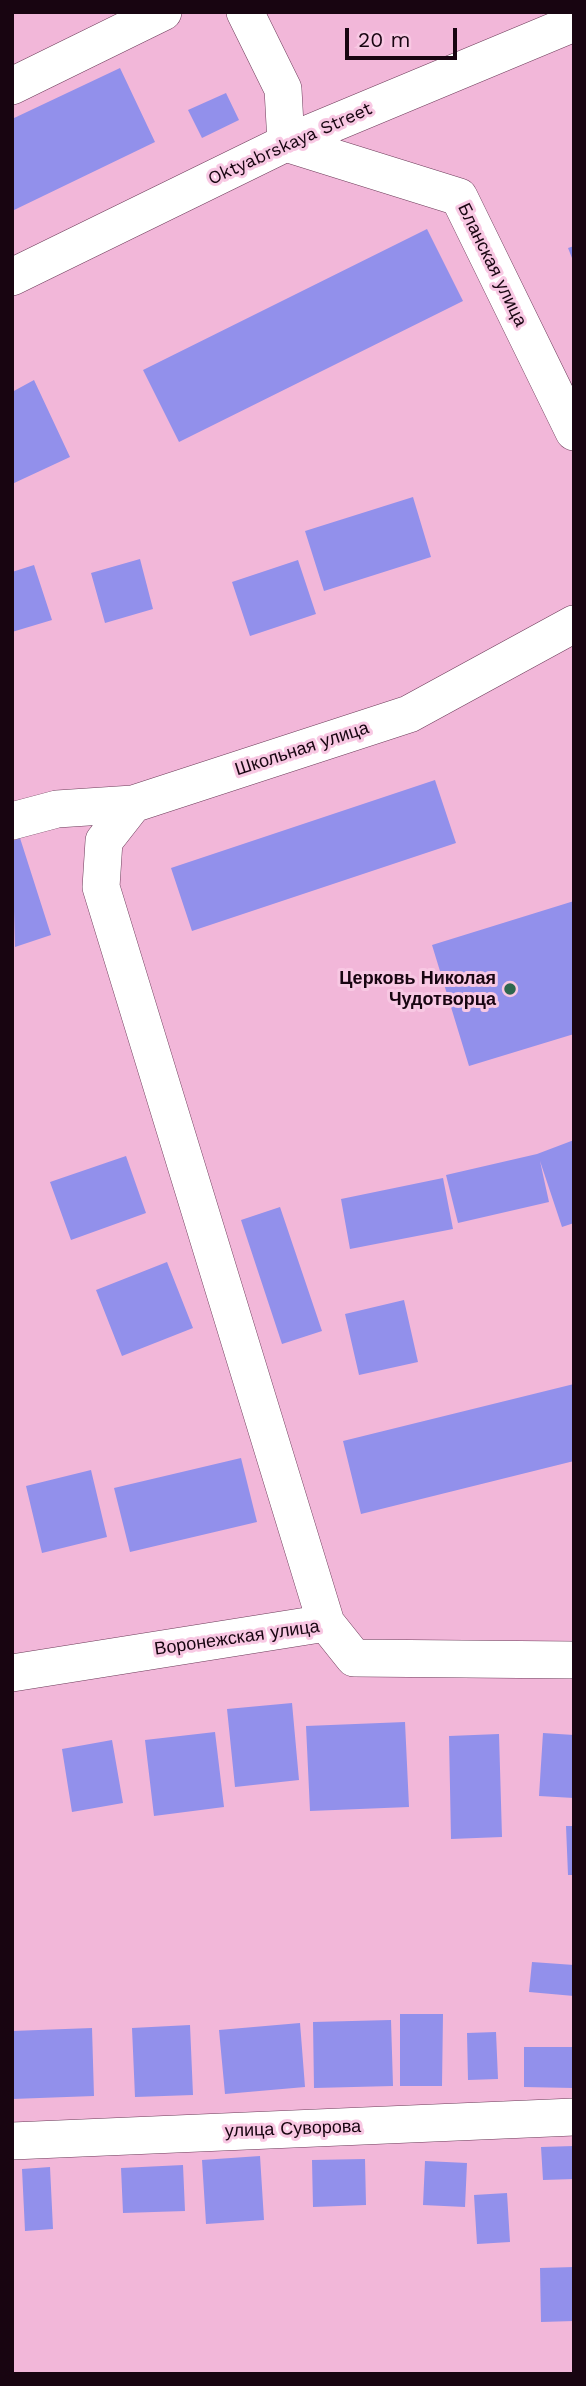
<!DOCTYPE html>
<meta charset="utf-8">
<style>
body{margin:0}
#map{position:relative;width:586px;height:2386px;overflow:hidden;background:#f2b7d9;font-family:"Work Sans",sans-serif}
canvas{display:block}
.frame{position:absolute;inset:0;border:14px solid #180511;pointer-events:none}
.scale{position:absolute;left:345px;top:28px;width:112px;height:32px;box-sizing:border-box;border:4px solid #180511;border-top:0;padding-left:9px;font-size:21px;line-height:24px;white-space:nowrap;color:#180511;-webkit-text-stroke:5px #f8c8e3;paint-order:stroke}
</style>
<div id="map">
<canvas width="586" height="2386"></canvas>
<div class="frame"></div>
<div class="scale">20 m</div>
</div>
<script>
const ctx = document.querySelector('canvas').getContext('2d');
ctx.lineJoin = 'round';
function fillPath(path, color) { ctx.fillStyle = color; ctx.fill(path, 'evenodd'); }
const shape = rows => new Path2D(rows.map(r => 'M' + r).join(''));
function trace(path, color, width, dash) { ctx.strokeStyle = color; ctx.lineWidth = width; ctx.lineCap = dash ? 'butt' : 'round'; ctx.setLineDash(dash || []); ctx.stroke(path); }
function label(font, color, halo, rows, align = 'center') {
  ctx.font = font + ' "Work Sans",sans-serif'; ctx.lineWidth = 6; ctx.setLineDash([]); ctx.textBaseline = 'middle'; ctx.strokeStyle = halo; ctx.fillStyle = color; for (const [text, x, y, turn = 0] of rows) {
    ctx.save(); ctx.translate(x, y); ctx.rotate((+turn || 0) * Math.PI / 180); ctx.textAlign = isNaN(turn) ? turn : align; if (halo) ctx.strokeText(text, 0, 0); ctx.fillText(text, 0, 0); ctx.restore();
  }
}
fillPath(shape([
 [120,68,155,142,12,211,12,119],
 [226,93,239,120,202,138,188,110],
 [427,229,463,301,179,442,143,370],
 [574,246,574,263,568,248],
 [34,380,70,457,12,484,12,392],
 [413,497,431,557,324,591,305,531],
 [140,559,153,609,105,623,91,573],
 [298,560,316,614,250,636,232,582],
 [34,565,52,620,12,632,12,572],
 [435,780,456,843,192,931,171,868],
 [20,838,51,935,15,947,12,841],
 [574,901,574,1034,469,1066,432,945],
 [574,1140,574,1223,562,1227,540,1161,549,1202,458,1223,446,1175,537,1154],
 [126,1156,146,1213,71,1240,50,1182],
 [443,1178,453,1229,350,1249,341,1199],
 [280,1207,322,1331,282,1344,241,1220],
 [167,1262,193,1328,122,1356,96,1290],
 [404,1300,418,1362,359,1375,345,1314],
 [574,1384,574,1461,361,1514,343,1441],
 [241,1458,257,1522,130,1552,114,1488],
 [91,1470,107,1537,42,1553,26,1486],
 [292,1703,299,1780,235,1787,227,1709],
 [405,1722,409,1807,310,1811,306,1726],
 [215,1732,224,1807,154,1816,145,1740],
 [543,1733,574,1735,574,1798,539,1796],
 [499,1734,502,1837,451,1839,449,1736],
 [112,1740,123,1803,72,1812,62,1749],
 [566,1826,574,1826,574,1875,568,1875],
 [532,1962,574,1965,574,1996,529,1992],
 [400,2014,443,2014,442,2086,400,2086],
 [391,2020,393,2086,314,2088,313,2022],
 [300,2023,305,2087,225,2094,219,2030],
 [190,2025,193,2095,135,2097,132,2028],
 [92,2028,94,2096,12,2099,12,2031],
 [496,2032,498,2079,468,2080,467,2033],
 [524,2047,574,2047,574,2088,524,2087],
 [574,2146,574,2179,543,2180,541,2147],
 [260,2156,264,2220,206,2224,202,2160],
 [365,2159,366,2205,313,2207,312,2160],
 [425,2161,467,2163,465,2207,423,2205],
 [183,2165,185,2211,123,2213,121,2168],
 [50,2167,53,2229,25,2231,22,2169],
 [507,2193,510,2242,477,2244,474,2195],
 [574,2267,574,2321,541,2322,540,2268]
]), '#9290eb');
const minor = shape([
 [245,12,283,89,286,143,459,197,574,432],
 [12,86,163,12],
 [12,277,286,143,574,23],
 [133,804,104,841,101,887,326,1623],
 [12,821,57,809,133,804,409,714,574,624],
 [12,1673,326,1623,354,1658,574,1660],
 [12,2141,574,2117]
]);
trace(minor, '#6c3b59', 38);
trace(minor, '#fff', 37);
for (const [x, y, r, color] of [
 [510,989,7,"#2e674f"]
]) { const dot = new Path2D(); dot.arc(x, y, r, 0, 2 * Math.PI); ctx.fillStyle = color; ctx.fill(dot); trace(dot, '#f8c8e3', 2.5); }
label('18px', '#180511', '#f8c8e3', [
 ["Oktyabrskaya Street",290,144,-24],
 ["Бланская улица",492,265,64],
 ["Школьная улица",302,749,-18],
 ["Воронежская улица",237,1638,-8],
 ["улица Суворова",293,2129,-2]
]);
label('bold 18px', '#180511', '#f8c8e3', [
 ["Церковь Николая",496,979],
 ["Чудотворца",496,1000]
], 'right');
</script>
